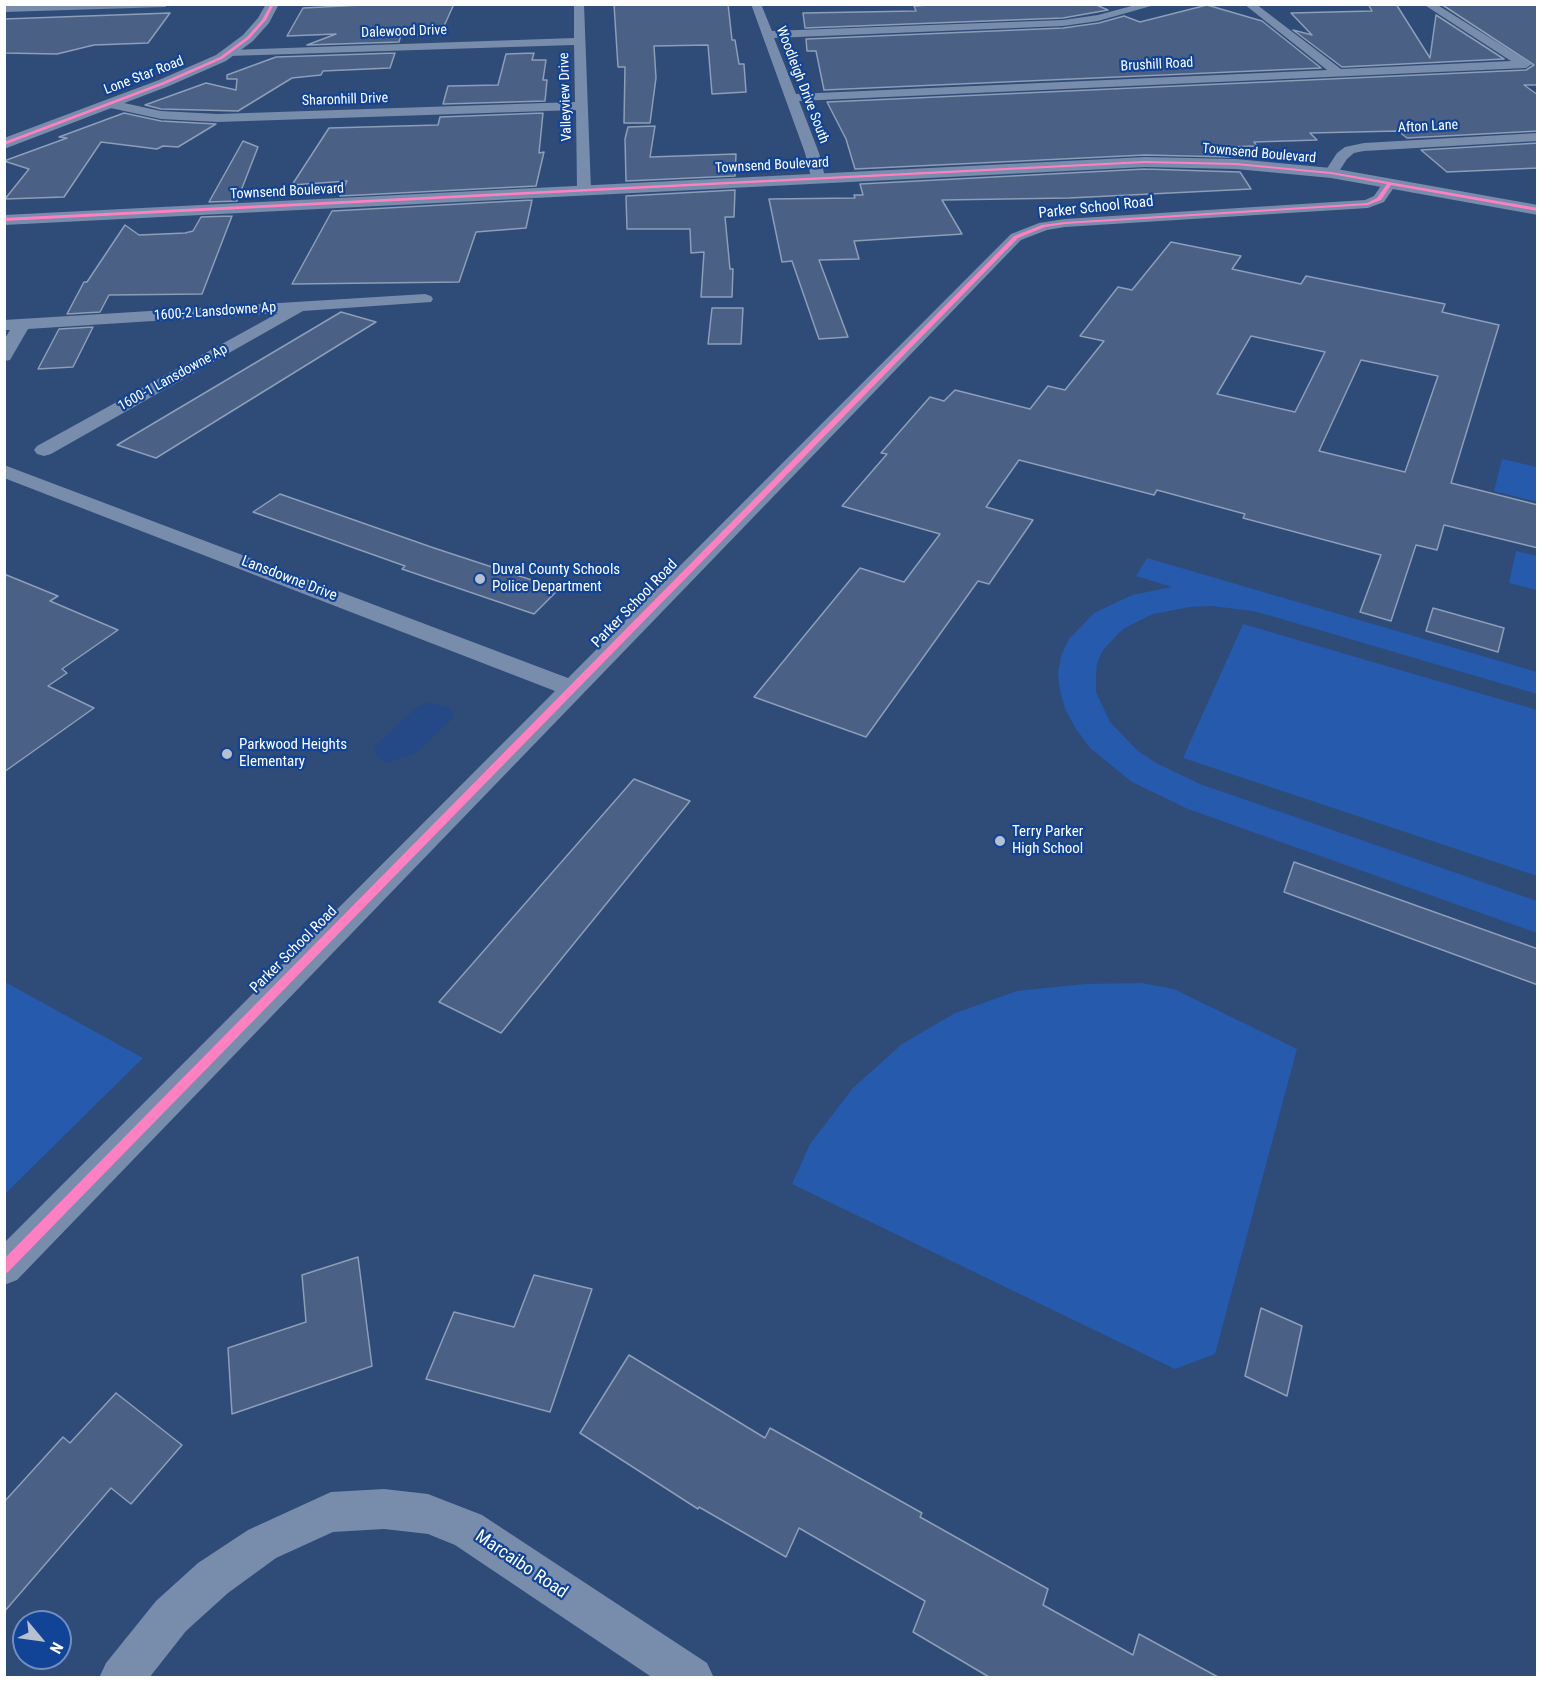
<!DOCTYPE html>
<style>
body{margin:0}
#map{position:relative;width:1542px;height:1682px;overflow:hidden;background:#2f4b78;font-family:"Roboto Condensed",sans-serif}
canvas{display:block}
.frame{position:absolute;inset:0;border:6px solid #fff;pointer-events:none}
.north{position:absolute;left:12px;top:1610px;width:60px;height:60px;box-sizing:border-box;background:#114396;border:2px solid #708ec0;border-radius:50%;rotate:119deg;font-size:16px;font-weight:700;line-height:24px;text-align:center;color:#fff}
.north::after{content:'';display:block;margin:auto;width:21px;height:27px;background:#b6c0d0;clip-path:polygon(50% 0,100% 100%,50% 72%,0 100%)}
</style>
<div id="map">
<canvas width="1542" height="1682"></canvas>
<div class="frame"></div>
<div class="north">N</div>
</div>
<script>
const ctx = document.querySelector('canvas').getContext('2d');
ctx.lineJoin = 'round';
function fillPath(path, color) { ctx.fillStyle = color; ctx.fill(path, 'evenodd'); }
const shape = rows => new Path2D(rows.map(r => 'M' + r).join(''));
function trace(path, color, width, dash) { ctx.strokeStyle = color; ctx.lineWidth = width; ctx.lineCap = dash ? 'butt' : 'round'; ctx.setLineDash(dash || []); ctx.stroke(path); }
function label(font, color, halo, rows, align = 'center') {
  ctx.font = font + ' "Roboto Condensed",sans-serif'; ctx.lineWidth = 4.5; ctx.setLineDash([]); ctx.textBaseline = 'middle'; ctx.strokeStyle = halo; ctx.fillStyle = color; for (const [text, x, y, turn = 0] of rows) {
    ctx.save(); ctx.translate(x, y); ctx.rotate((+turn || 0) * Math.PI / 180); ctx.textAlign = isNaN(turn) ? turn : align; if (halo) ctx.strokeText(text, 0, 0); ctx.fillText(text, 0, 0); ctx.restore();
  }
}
fillPath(shape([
 [1502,459,1537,467,1537,502,1494,491],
 [1516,551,1537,556,1537,590,1509,583],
 [1147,558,1537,672,1537,694,1275,617,1253,611,1211,606,1190,607,1153,614,1123,629,1103,650,1097,663,1096,677,1096,692,1110,722,1138,751,1156,763,1200,784,1537,901,1537,933,1188,809,1132,782,1090,748,1076,729,1065,709,1060,691,1058,673,1061,656,1069,639,1094,613,1132,595,1172,587,1136,576],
 [1243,624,1537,710,1537,876,1183,758],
 [5,982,143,1058,5,1194],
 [1141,983,1174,989,1297,1049,1215,1354,1175,1369,792,1184,810,1144,853,1088,902,1044,955,1013,1017,991,1085,984]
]), '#255aad');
fillPath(shape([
 [428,702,450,708,454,717,416,753,387,763,376,756,374,747,416,708]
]), '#254986');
const building = shape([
 [382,4,454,4,440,35,401,35,399,42,307,45,336,34,287,36,303,8,382,4],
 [614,4,728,4,732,40,735,40,739,64,744,64,746,92,712,94,708,45,654,46,656,78,650,123,624,123,625,67,618,67,614,4],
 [943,4,1094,4,1108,10,1063,18,805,28,803,13,916,11,914,6,943,4],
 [1368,4,1396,4,1430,58,1436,15,1504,59,1342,67,1293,30,1312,35,1291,13,1372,11,1368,4],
 [1441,4,1538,4,1538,85,1524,85,1538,95,1538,131,1407,138,1398,131,1310,133,1317,140,1254,142,1257,146,1223,147,1230,157,1145,155,855,169,846,139,827,102,1526,70,1534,65,1441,4],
 [1207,5,1262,21,1321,68,824,90,816,51,807,51,806,39,1063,28,1099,23,1124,16,1140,22,1207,5],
 [170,13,148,43,94,45,57,54,4,53,4,19,170,13],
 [395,53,390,68,323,71,321,75,292,78,238,111,161,109,145,105,206,83,236,90,237,79,227,79,227,75,276,57,395,53],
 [534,53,532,60,546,60,543,80,547,80,545,101,443,104,448,86,498,85,506,54,534,53],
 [124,113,161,121,216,124,178,147,163,146,157,149,101,142,64,197,5,199,29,169,4,161,67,138,59,137,124,113],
 [543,113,539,153,544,152,536,186,340,196,347,181,292,185,329,128,438,125,440,117,543,113],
 [655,126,650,157,736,154,735,176,626,181,625,139,628,127,655,126],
 [243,141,258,147,237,201,209,202,243,141],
 [1538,143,1538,168,1447,172,1421,150,1538,143],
 [1145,169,1240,172,1251,189,1069,198,942,200,962,234,854,241,859,259,819,260,848,337,819,339,792,261,782,262,769,199,855,198,854,195,863,195,860,184,1145,169],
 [735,190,734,217,725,217,730,269,733,269,732,297,701,297,704,252,691,253,690,229,627,229,626,196,735,190],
 [532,200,526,228,476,232,459,282,292,284,332,211,532,200],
 [232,216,202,294,109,295,100,312,67,314,84,282,87,282,125,225,139,235,185,233,193,231,201,217,232,216],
 [1171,242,1241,256,1232,269,1301,284,1306,276,1445,304,1442,312,1499,325,1451,483,1538,505,1538,548,1444,525,1437,550,1416,545,1391,621,1360,612,1381,555,1243,518,1245,514,1157,490,1154,495,1019,460,986,507,1033,520,989,584,978,581,866,737,754,697,860,568,904,582,940,534,842,506,887,454,881,453,930,397,944,401,955,390,1030,409,1048,386,1065,390,1104,341,1080,336,1118,287,1132,290,1171,242],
 [1251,336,1325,352,1295,412,1217,394,1251,336],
 [1361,360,1438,376,1405,472,1319,451,1361,360],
 [712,308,743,308,741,344,708,344,712,308],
 [341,312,376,322,156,458,117,445,341,312],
 [93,327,73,367,38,369,59,329,93,327],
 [280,494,434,548,559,589,534,614,402,569,405,566,253,512,280,494],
 [4,574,58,596,50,601,118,630,62,669,67,673,48,686,94,708,4,772,4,574],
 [1433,608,1504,628,1498,652,1426,631,1433,608],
 [634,779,690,801,501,1033,439,1002,634,779],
 [1294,862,1538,949,1538,985,1284,892,1294,862],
 [358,1257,372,1366,232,1414,228,1348,306,1322,302,1275,358,1257],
 [534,1275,592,1289,550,1412,426,1379,454,1312,514,1327,534,1275],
 [1261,1308,1302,1326,1287,1396,1245,1376,1261,1308],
 [629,1355,765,1438,770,1428,922,1513,920,1517,1048,1589,1043,1605,1133,1655,1139,1634,1218,1677,989,1677,913,1632,925,1601,799,1528,786,1557,699,1507,698,1509,580,1433,629,1355],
 [116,1393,182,1445,131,1504,111,1488,4,1612,4,1502,63,1437,70,1443,116,1393]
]);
fillPath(building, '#4a6185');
trace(building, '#8d9eb8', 1.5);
fillPath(shape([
 [47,4,170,4,165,7,4,12,4,6,47,4],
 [574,4,584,4,591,190,584,194,577,190,576,110,218,122,161,119,106,107,104,104,110,100,161,111,218,114,575,102,574,45,229,56,223,53,229,50,574,38,574,4],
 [751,4,761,4,772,31,1063,20,1098,15,1139,4,1158,4,1098,21,1063,26,774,38,796,94,1327,70,1244,4,1256,4,1341,69,1511,61,1423,4,1436,4,1532,64,1526,68,799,101,819,153,825,177,818,181,811,177,805,153,751,4],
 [1538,133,1538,141,1364,151,1354,153,1347,159,1336,176,1331,177,1324,173,1337,153,1345,147,1364,143,1538,133],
 [1390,179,1397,183,1384,202,1368,208,1065,227,1047,230,1021,240,17,1280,4,1285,4,1243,555,691,4,478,4,465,568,678,1011,234,1039,223,1065,219,1365,200,1374,196,1385,180,1390,179],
 [425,294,431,296,433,299,431,302,303,311,51,454,44,456,37,454,34,450,37,446,278,313,28,329,10,360,4,361,4,340,10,330,4,330,4,320,425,294],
 [384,1489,428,1494,482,1515,707,1663,714,1678,653,1678,455,1545,428,1534,384,1529,333,1532,276,1558,228,1593,186,1631,149,1678,99,1678,106,1663,156,1601,198,1563,248,1530,331,1492,384,1489]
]), '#788cab');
fillPath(shape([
 [266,4,279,4,269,23,253,41,226,61,169,86,4,149,4,138,159,80,216,55,243,35,258,18,266,4],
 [1145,157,1236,159,1331,168,1538,205,1538,215,1331,178,1236,169,1145,167,4,225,4,215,1145,157]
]), '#788cab');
fillPath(shape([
 [271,4,274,4,266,20,249,39,222,59,165,84,4,145,4,142,163,82,220,57,247,37,262,20,271,4],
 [1145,161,1236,163,1331,172,1538,208,1538,211,1391,185,1381,200,1368,205,1065,224,1045,227,1018,238,8,1272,4,1274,4,1259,1014,236,1042,225,1065,222,1367,203,1377,198,1387,184,1331,174,1236,165,1145,163,4,221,4,218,1145,161]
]), '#ff80c0');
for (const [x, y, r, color] of [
 [480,579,6,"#b6c0d0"],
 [227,754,6,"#b6c0d0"],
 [1000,841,6,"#b6c0d0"]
]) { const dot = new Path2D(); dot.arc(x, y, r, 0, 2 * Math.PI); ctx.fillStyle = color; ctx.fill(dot); trace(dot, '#114396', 2); }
label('14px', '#fff', '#114396', [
 ["Dalewood Drive",404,32,-2],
 ["Brushill Road",1157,65,-3],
 ["Lone Star Road",144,76,-21],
 ["Woodleigh Drive South",802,85,69],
 ["Valleyview Drive",566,97,-92],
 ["Sharonhill Drive",345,100,-2],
 ["Afton Lane",1428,127,-3],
 ["Townsend Boulevard",1259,154,5],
 ["Townsend Boulevard",772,166,-3],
 ["Townsend Boulevard",287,192,-3],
 ["1600-2 Lansdowne Ap",215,312,-4],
 ["1600-1 Lansdowne Ap",173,378,-29]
]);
label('15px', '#fff', '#114396', [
 ["Parker School Road",1096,208,-6],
 ["Lansdowne Drive",289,579,21],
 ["Parker School Road",635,604,-46],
 ["Parker School Road",294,950,-45]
]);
label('15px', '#fff', '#114396', [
 ["Duval County Schools",492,570],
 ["Police Department",492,587],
 ["Parkwood Heights",239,745],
 ["Elementary",239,762],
 ["Terry Parker",1012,832],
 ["High School",1012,849]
], 'left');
label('18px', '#fff', '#114396', [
 ["Marcaibo Road",521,1565,34]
]);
</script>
